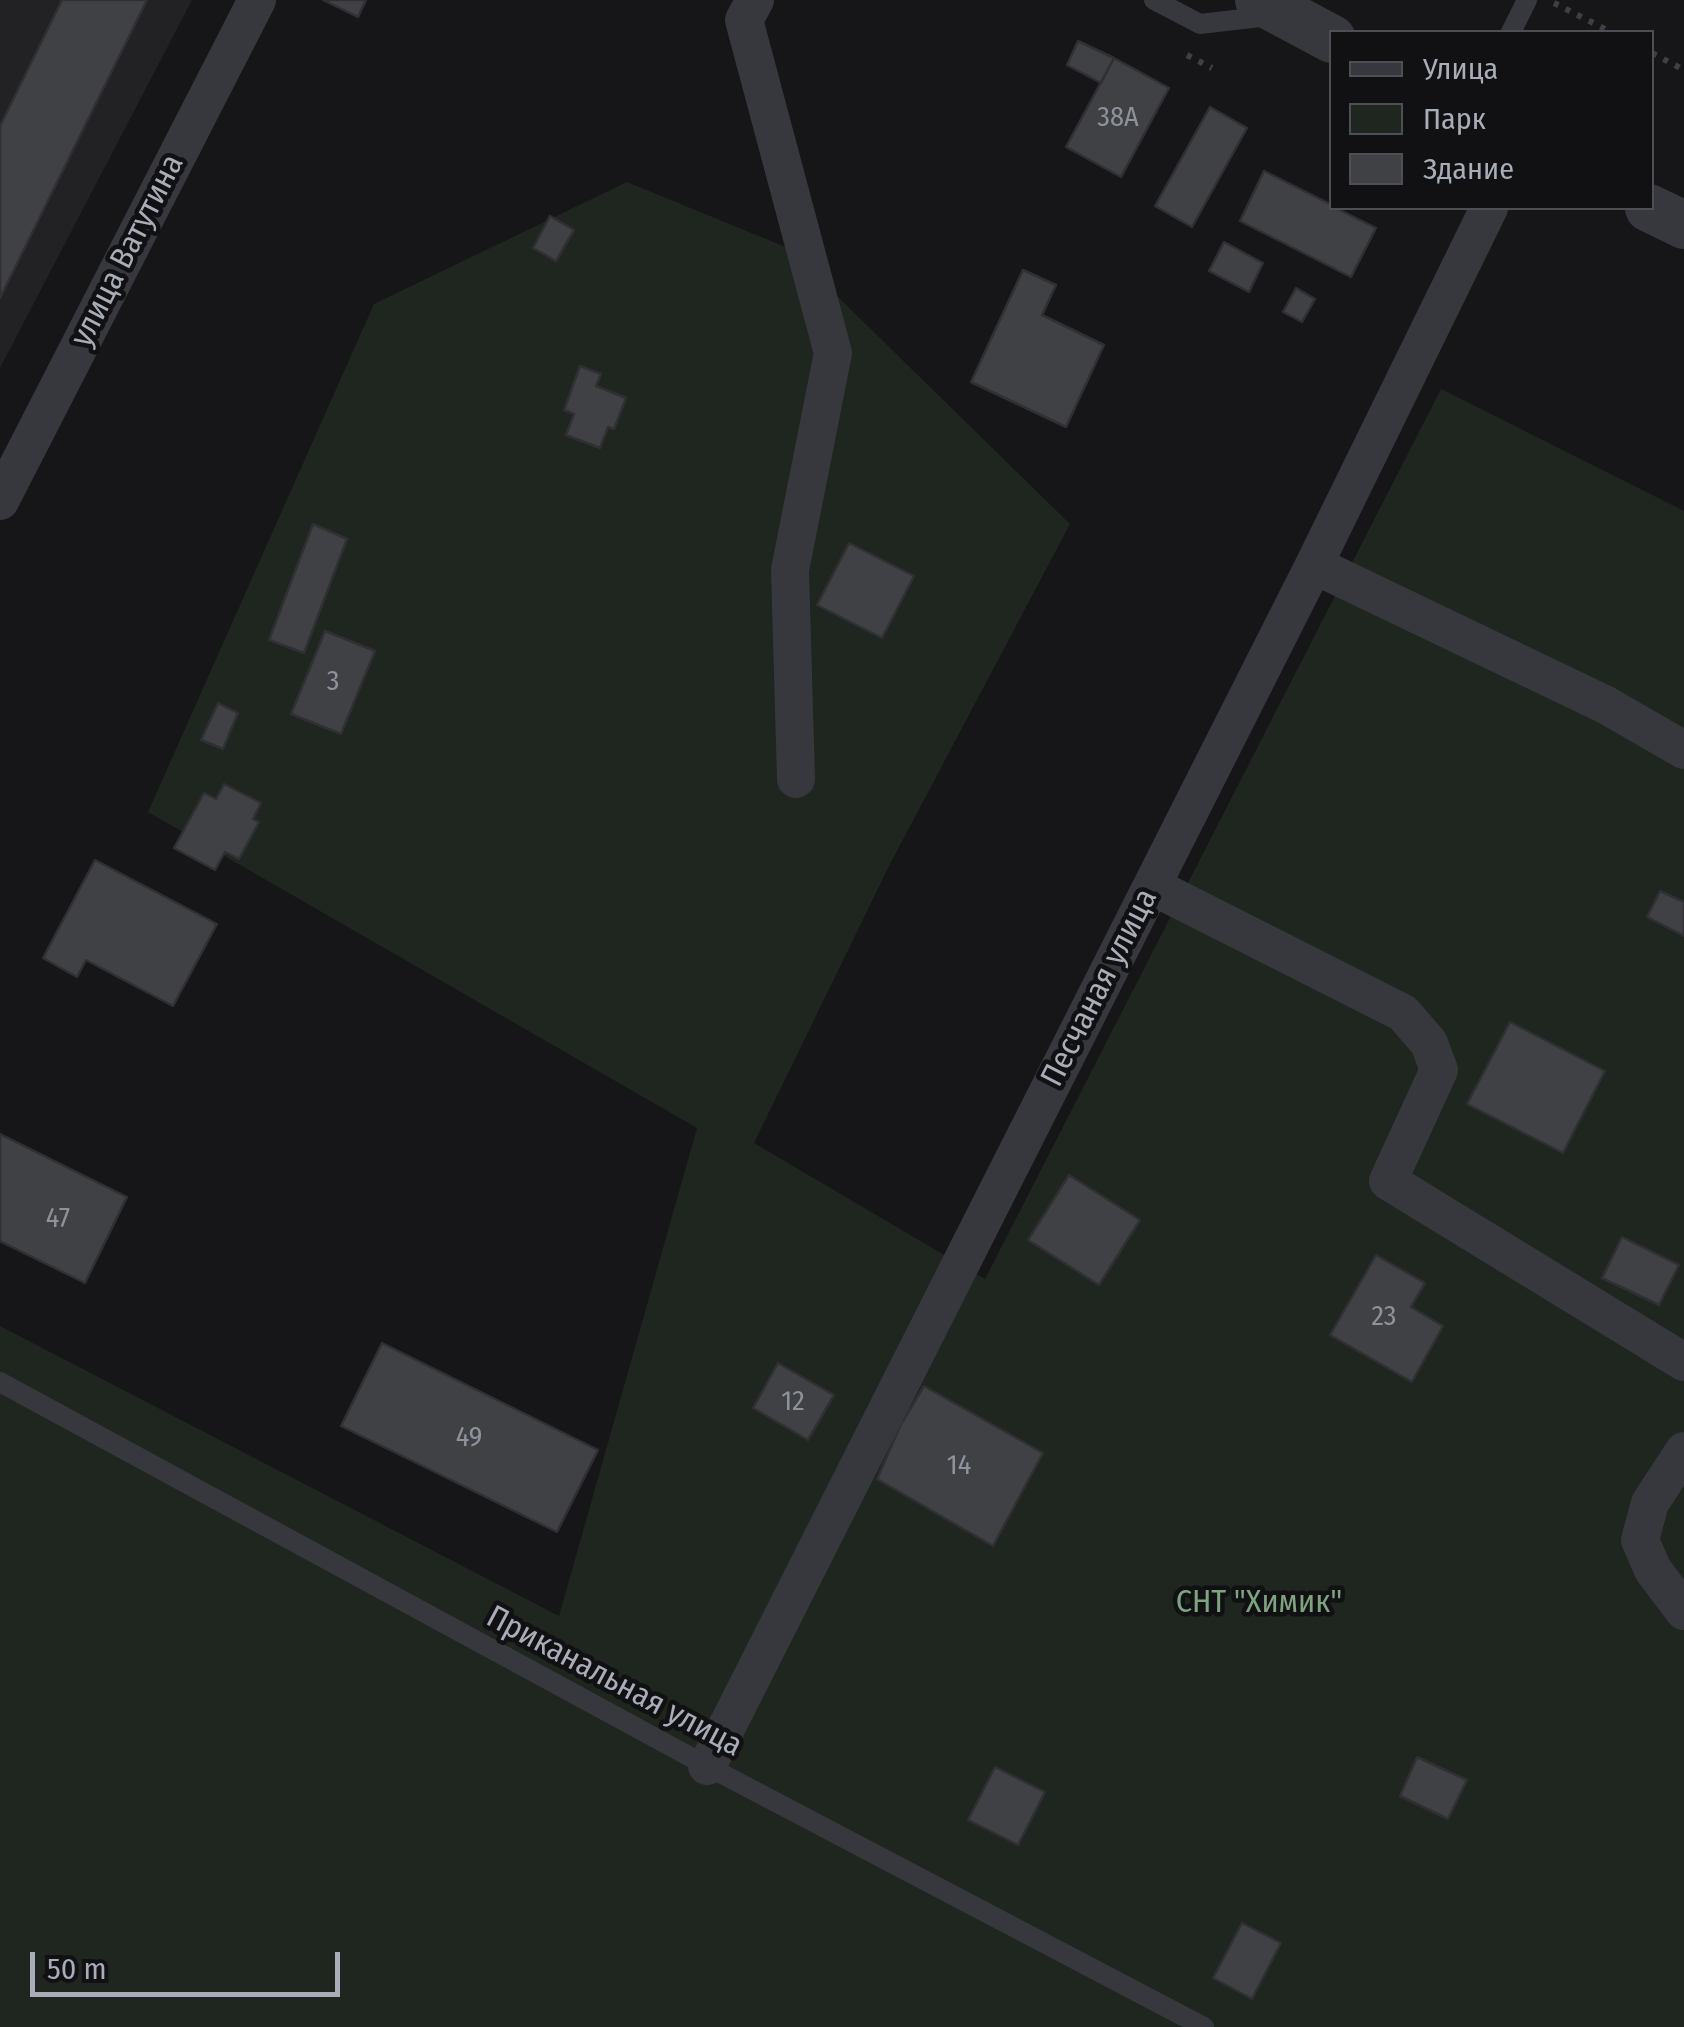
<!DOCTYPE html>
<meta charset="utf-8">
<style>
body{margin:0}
#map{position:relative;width:1684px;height:2027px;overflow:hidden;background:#161618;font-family:"Fira Sans Condensed",sans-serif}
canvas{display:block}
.legend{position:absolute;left:1329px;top:30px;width:325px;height:180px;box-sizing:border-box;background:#111113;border:2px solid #4d4f55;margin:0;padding:12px 18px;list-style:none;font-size:30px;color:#a8adb8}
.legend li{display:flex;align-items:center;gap:20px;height:50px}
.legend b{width:50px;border:2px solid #4d4f55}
.scale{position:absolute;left:30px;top:1952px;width:310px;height:45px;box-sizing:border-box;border:5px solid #a8adb8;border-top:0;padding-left:12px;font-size:30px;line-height:35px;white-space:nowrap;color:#a8adb8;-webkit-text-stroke:8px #111113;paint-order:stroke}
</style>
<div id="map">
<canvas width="1684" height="2027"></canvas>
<ul class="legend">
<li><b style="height:12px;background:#37383d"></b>Улица</li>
<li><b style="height:28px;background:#1e261f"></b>Парк</li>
<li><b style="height:28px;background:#404145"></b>Здание</li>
</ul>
<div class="scale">50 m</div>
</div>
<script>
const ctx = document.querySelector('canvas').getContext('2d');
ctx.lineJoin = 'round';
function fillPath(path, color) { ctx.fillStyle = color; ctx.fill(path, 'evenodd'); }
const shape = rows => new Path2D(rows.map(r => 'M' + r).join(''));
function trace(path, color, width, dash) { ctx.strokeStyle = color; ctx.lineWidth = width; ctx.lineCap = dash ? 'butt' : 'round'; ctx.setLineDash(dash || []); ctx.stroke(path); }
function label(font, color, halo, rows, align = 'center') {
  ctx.font = font + ' "Fira Sans Condensed",sans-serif'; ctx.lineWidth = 9; ctx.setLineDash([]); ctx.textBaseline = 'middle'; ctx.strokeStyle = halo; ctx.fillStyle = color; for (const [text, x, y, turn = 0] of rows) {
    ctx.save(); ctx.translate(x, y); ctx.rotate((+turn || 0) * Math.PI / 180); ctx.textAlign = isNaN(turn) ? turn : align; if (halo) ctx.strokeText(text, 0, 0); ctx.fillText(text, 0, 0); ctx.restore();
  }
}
fillPath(shape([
 [0,0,192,0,0,368]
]), '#222225');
fillPath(shape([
 [627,182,788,248,1070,524,890,864,754,1143,985,1279,1441,389,1684,511,1684,2027,0,2027,0,1326,559,1616,697,1128,148,812,374,304]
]), '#1e261f');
const building = shape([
 [62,0,147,0,0,298,0,126,62,0],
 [323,0,366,0,358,17,323,0],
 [1078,41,1114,58,1101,83,1067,65,1078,41],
 [1114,58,1169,88,1121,177,1066,147,1114,58],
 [1210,107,1247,128,1192,227,1155,206,1210,107],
 [1264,171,1332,205,1332,208,1336,208,1376,228,1351,277,1240,221,1264,171],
 [550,216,574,230,556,261,533,248,550,216],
 [1224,242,1263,263,1249,292,1209,271,1224,242],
 [1023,270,1056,285,1042,315,1104,345,1066,427,971,382,1023,270],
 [1296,288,1315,299,1302,322,1283,312,1296,288],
 [580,366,601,374,596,386,626,398,614,429,608,427,600,448,566,435,574,414,564,410,580,366],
 [313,524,347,539,304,653,269,640,313,524],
 [849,543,914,576,882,638,817,605,849,543],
 [325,631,375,651,341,734,291,714,325,631],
 [218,703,238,713,223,749,201,740,218,703],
 [224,784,261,803,253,819,259,822,239,859,225,852,215,870,174,848,204,793,216,799,224,784],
 [95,860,217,924,173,1006,86,960,77,977,43,958,95,860],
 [1660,891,1684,902,1684,936,1647,917,1660,891],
 [1510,1022,1605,1071,1563,1153,1467,1104,1510,1022],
 [0,1134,127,1197,85,1283,0,1241,0,1134],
 [1069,1175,1140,1220,1099,1285,1028,1240,1069,1175],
 [1622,1237,1679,1265,1659,1305,1602,1278,1622,1237],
 [1376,1255,1425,1283,1411,1307,1443,1326,1412,1382,1330,1335,1376,1255],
 [382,1343,598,1450,557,1532,341,1426,382,1343],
 [778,1363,834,1395,808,1440,753,1408,778,1363],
 [924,1386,1043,1453,993,1546,877,1479,901,1424,924,1386],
 [1417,1757,1467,1780,1448,1819,1400,1796,1417,1757],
 [995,1767,1045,1792,1018,1845,968,1820,995,1767],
 [1242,1923,1281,1943,1252,1999,1213,1978,1242,1923]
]);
fillPath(building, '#404145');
trace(building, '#303034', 2.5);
trace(shape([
 [1554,3,1611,32],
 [1652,53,1684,70],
 [1187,55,1212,68]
]), '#3d3f44', 6, [5, 8]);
trace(shape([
 [1154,0,1200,24,1269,16],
 [1511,32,1527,0],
 [0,1382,707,1766,1204,2027]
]), '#37383d', 20);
trace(shape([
 [755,0,744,20,833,353,790,570,796,779],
 [0,501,257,0],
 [1314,565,1606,705,1684,750],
 [1152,886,1403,1013,1429,1043,1439,1070,1388,1181,1684,1362],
 [1684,1451,1650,1503,1640,1540,1653,1570,1684,1611],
 [707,1766,1314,565,1489,208]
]), '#37383d', 38);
trace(shape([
 [1259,0,1332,39],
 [1649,208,1684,225]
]), '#37383d', 48);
label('28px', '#8e929b', null, [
 ["38А",1118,118],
 ["3",333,682],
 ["47",58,1219],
 ["23",1384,1317],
 ["12",793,1402],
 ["49",469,1438],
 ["14",959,1466]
]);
label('32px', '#a8adb8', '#111113', [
 ["улица Ватутина",128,251,-63],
 ["Песчаная улица",1100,988,-63],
 ["Приканальная улица",614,1682,28]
]);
label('32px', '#7fa381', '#111113', [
 ["СНТ \"Химик\"",1259,1603]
]);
</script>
